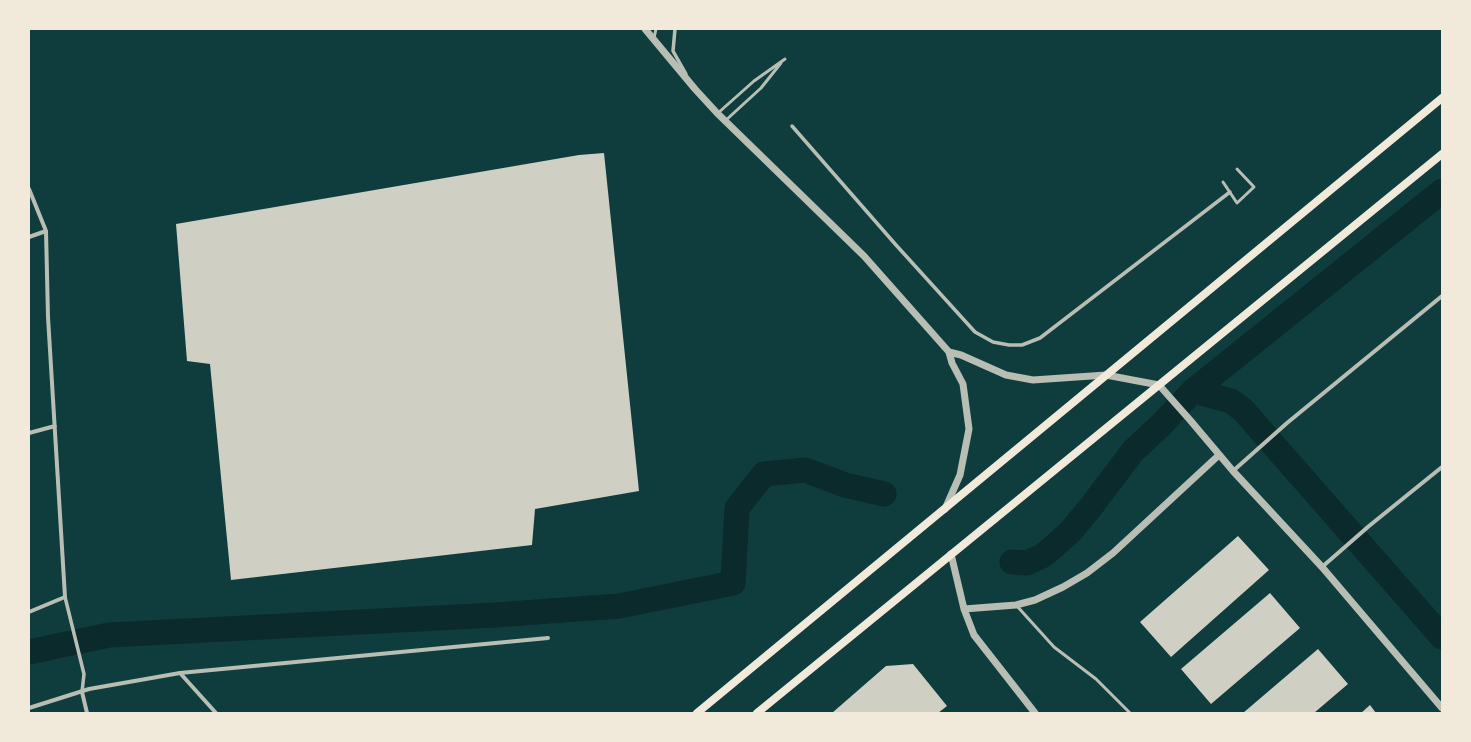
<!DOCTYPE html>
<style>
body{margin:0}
#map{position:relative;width:1471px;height:742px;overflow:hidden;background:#0f3d3e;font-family:Jost,sans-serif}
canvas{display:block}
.frame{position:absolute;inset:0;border:30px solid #f1e9da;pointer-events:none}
</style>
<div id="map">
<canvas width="1471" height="742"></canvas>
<div class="frame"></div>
</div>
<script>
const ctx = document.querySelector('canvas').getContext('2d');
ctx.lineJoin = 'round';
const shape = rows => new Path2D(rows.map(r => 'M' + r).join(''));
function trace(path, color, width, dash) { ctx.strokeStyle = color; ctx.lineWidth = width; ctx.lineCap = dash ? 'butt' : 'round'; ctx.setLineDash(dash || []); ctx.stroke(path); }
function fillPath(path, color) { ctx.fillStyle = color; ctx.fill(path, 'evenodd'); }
trace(shape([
 [1193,391,1231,401,1243,410,1442,637],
 [1012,562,1027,563,1044,555,1070,532,1090,508,1133,451,1162,424,1193,391,1442,191],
 [29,652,109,635,495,615,619,606,733,583,737,508,764,474,805,470,845,485,884,494]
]), '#0a2a2b', 25);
fillPath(shape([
 [604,153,639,491,535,509,532,545,231,580,210,364,187,361,176,224,579,155],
 [1238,536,1269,570,1171,657,1140,622],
 [1270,593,1300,628,1211,704,1181,669],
 [1318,649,1348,684,1314,713,1243,713],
 [913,664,947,706,938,713,832,713,886,666],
 [1370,705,1376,713,1361,713]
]), '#cfcfc3');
trace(shape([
 [654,38,656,29],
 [718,113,754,81,785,59],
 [725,121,761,88,781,63],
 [1223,182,1237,203,1254,187,1237,169],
 [1016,605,1054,647,1096,679,1130,713]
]), '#b8beb3', 3);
trace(shape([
 [675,29,673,51,686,74],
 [792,126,896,245,975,332,993,342,1009,345,1022,345,1040,338,1230,192],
 [65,597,84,674,82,692]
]), '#b8beb3', 3.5);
trace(shape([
 [29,189,46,231,48,317,65,597,29,612],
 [29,237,46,231],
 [29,433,55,426],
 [1233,471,1287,423,1442,296],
 [1322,567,1369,526,1442,467],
 [180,673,216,713],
 [82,692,87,713],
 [29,708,89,689,180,673,548,638]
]), '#b8beb3', 4);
trace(shape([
 [645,29,695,89,717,113,864,256,949,352,952,363,963,384,969,429,960,475,945,509],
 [949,352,961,355,1006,375,1033,380,1106,375,1159,385,1190,420,1233,471,1322,567,1442,708],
 [951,554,964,609,974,635,1035,713],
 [964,609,1016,605,1035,600,1063,587,1087,573,1113,553,1219,455]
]), '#b8beb3', 7);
trace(shape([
 [697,713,1442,98],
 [757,713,1442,154]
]), '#f1e9da', 8);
</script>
